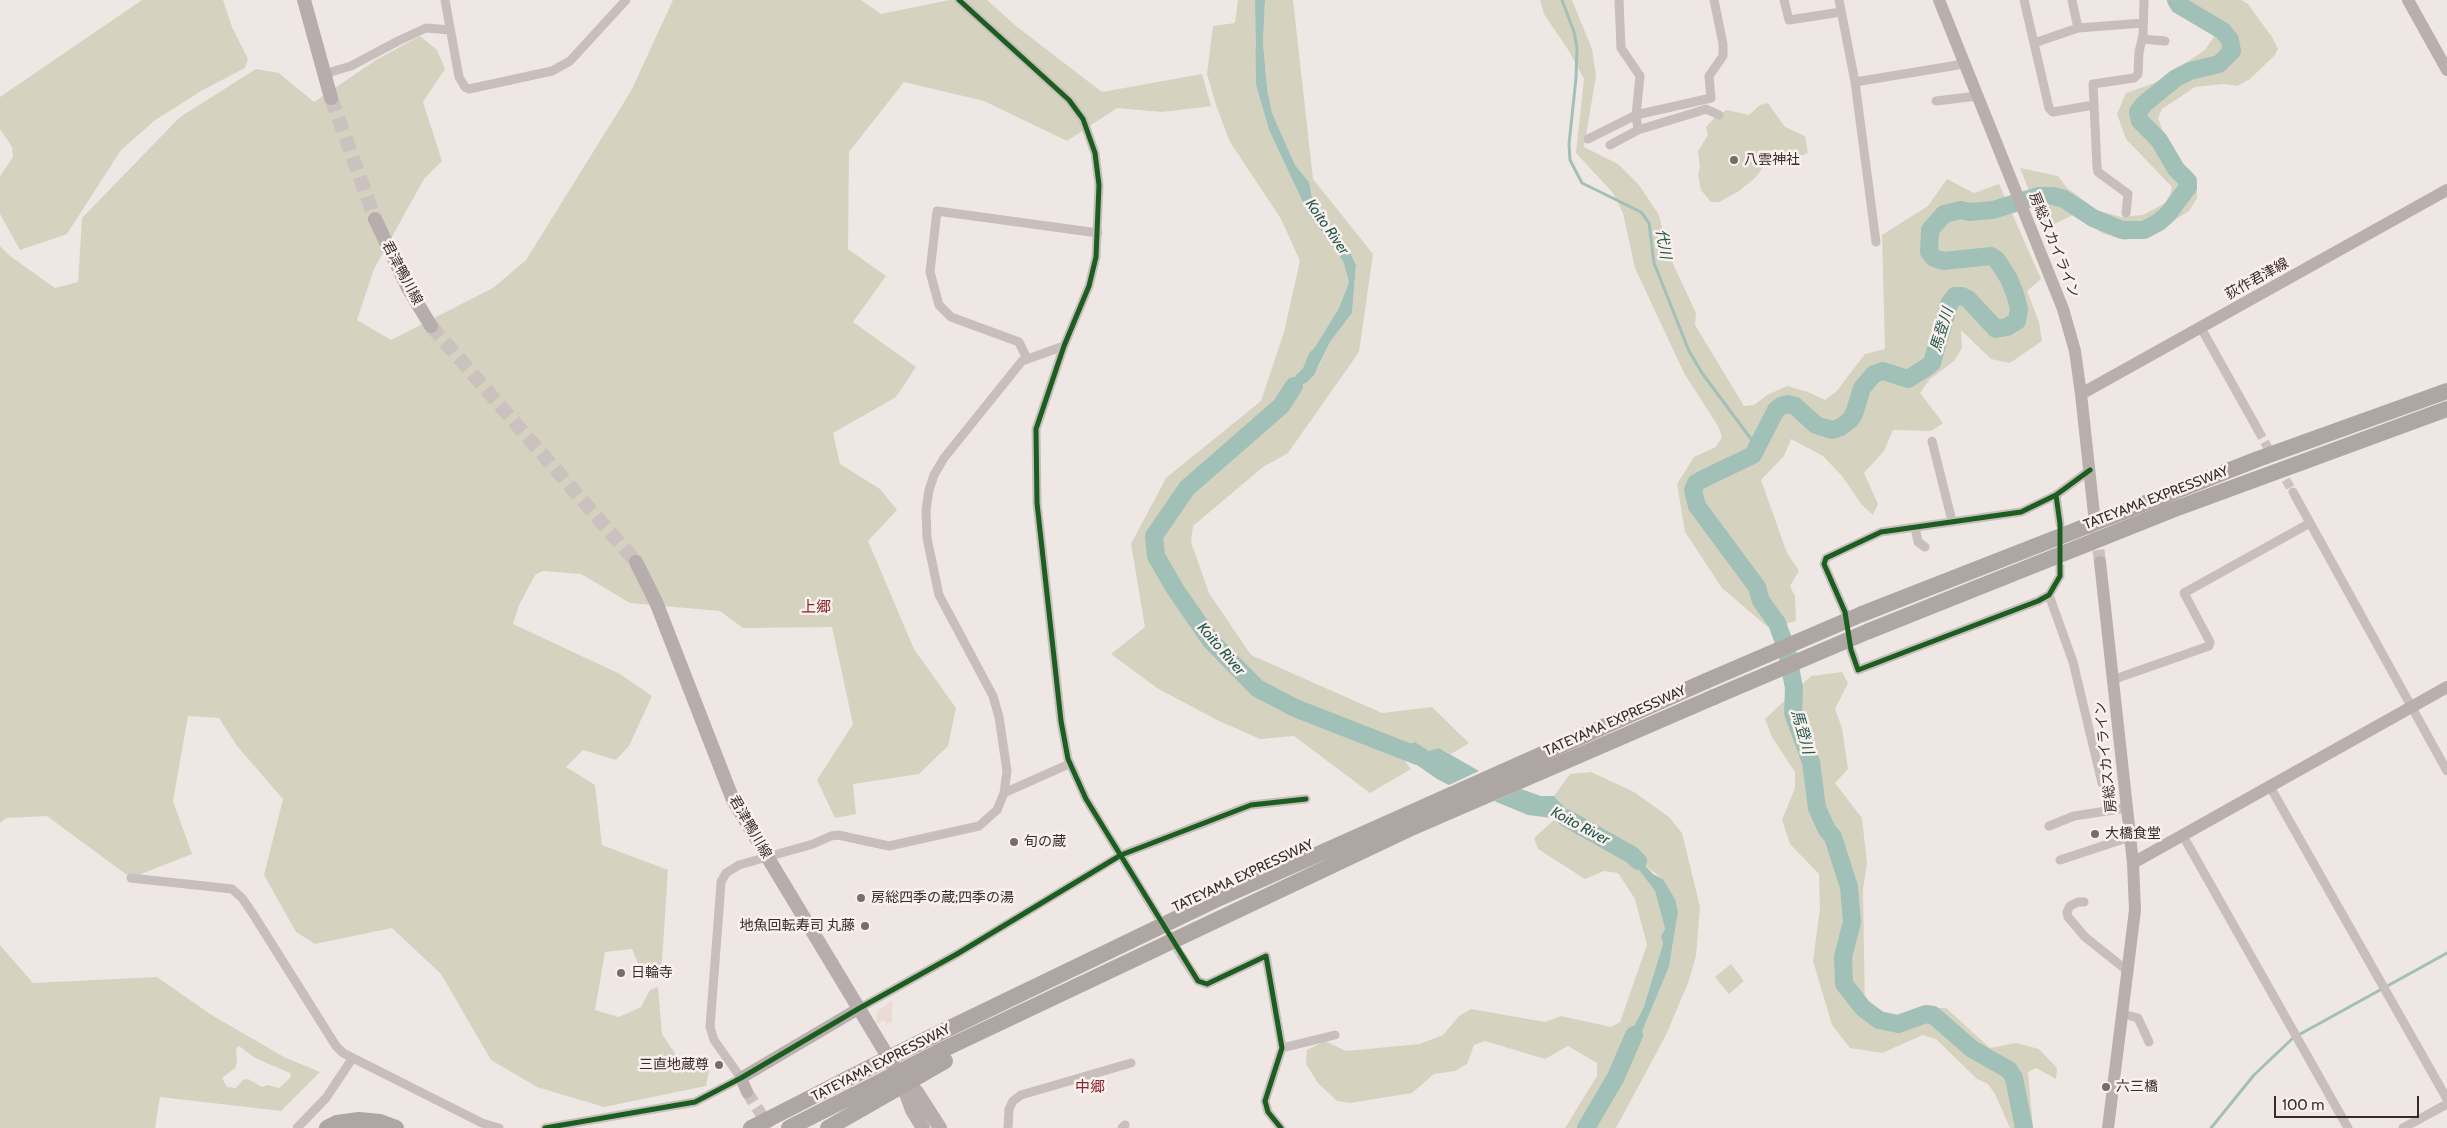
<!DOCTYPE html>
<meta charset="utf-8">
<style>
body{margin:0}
#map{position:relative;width:2447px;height:1128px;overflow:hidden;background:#efe7e4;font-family:Cabin,sans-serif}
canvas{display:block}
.scale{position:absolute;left:2274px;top:1096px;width:145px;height:22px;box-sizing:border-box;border:2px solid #392b2b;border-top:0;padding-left:6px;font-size:15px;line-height:18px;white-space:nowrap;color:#392b2b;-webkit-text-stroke:4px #faf0ed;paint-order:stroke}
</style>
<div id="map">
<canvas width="2447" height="1128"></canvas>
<div class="scale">100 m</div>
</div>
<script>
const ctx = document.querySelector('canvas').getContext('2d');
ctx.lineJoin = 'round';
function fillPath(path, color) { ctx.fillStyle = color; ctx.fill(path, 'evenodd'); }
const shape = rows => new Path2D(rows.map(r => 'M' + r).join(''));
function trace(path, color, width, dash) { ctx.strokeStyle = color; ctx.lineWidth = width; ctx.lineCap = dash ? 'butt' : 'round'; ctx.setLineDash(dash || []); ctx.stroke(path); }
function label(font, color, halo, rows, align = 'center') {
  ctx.font = font + ' Cabin,"Noto Sans JP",sans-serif'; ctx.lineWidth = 5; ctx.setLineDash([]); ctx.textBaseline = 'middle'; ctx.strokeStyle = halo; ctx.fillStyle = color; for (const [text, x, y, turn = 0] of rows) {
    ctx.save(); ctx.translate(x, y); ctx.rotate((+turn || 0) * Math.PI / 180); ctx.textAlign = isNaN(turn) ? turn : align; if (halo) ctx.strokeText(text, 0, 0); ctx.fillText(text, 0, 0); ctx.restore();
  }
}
fillPath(shape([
 [142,0,223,0,232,27,248,59,245,68,201,91,154,121,121,150,67,234,20,250,0,214,0,176,13,157,12,147,0,129,0,97],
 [673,0,861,0,881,14,949,0,987,0,1016,26,1102,92,1202,74,1211,106,1162,112,1117,108,1067,141,984,101,904,82,849,152,848,249,886,276,853,322,916,367,896,397,833,433,840,464,880,489,897,510,868,541,914,649,956,708,948,746,919,774,853,784,856,814,835,818,817,780,853,724,832,627,743,628,720,611,630,603,581,574,543,571,535,575,519,605,513,624,620,674,652,696,629,746,616,760,583,750,566,767,595,785,602,845,668,870,662,961,657,976,642,973,632,949,605,952,595,1010,619,1017,641,1007,650,990,658,987,662,1034,676,1055,710,1065,706,1086,604,1107,537,1087,491,1060,441,974,392,928,315,944,296,932,264,875,283,799,237,746,219,718,188,716,173,801,192,854,131,878,47,816,6,818,0,823,0,246,10,256,55,288,78,282,82,218,180,117,256,69,279,73,314,102,376,60,420,36,437,50,445,69,423,102,442,161,424,179,374,269,357,320,391,340,493,288,526,260,631,91],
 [1238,0,1255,0,1255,43,1263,109,1269,130,1308,213,1343,261,1349,282,1339,308,1315,347,1309,353,1303,368,1296,375,1282,405,1298,386,1306,383,1319,366,1330,342,1352,313,1356,265,1331,226,1313,203,1309,182,1295,165,1272,113,1267,88,1263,43,1265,0,1293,0,1313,179,1373,254,1359,352,1288,453,1263,467,1193,526,1191,542,1209,593,1251,655,1382,713,1432,707,1469,743,1451,754,1439,748,1429,751,1415,742,1404,745,1397,751,1411,769,1370,793,1294,736,1260,739,1217,720,1157,688,1111,654,1145,627,1131,544,1166,478,1261,401,1284,332,1300,261,1281,219,1230,142,1216,105,1207,74,1213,26,1235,23],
 [1540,0,1572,0,1592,49,1596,76,1584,147,1618,164,1639,185,1659,215,1668,253,1696,313,1695,325,1744,406,1754,405,1767,395,1787,386,1808,392,1825,400,1836,392,1865,354,1885,349,1882,235,1928,206,1947,179,1974,193,1999,184,2041,279,2027,291,2039,322,2042,341,2010,363,1991,359,1961,330,1962,348,1954,361,1930,379,1920,393,1943,423,1931,431,1893,430,1884,451,1864,473,1878,504,1873,515,1862,505,1842,476,1823,456,1791,439,1784,456,1761,480,1787,553,1799,571,1790,586,1795,596,1796,621,1769,628,1722,588,1685,532,1677,484,1694,457,1716,447,1722,437,1718,426,1684,373,1635,268,1623,213,1613,193,1576,153,1584,79,1569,51,1544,14],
 [2169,0,2241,0,2248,4,2272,37,2278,49,2275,55,2250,79,2237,86,2223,84,2195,87,2162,109,2158,118,2166,140,2181,165,2197,184,2197,198,2189,211,2149,236,2124,240,2102,233,2073,215,2044,229,2020,168,2058,176,2067,188,2097,210,2121,217,2143,215,2165,203,2170,195,2172,187,2126,139,2117,114,2126,93,2157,82,2205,50,2215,35,2209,29,2185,16],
 [1768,103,1785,127,1805,136,1808,153,1786,161,1770,158,1756,177,1739,191,1719,202,1711,202,1701,190,1698,175,1700,167,1698,151,1708,135,1706,127,1716,116,1727,110,1749,115,1760,105],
 [1842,672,1848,683,1835,709,1842,728,1848,769,1835,783,1862,818,1867,863,1863,890,1865,1010,1887,1020,1916,1008,1946,1008,1990,1048,2016,1043,2039,1049,2057,1068,2056,1079,2036,1068,2028,1072,2033,1128,2010,1128,1995,1094,1988,1084,1977,1079,1936,1039,1923,1035,1882,1053,1850,1048,1832,1025,1813,961,1820,908,1819,874,1790,844,1782,820,1795,788,1795,772,1772,737,1765,719,1811,676],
 [1591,772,1634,792,1669,817,1682,833,1700,907,1696,956,1688,983,1666,1035,1616,1128,1565,1128,1597,1076,1597,1063,1568,1046,1545,1059,1485,1041,1474,1045,1467,1064,1455,1071,1434,1074,1412,1093,1350,1103,1337,1101,1318,1083,1306,1064,1307,1050,1325,1041,1346,1051,1420,1044,1443,1035,1459,1016,1471,1009,1545,1022,1561,1016,1611,1027,1620,1022,1647,945,1635,899,1618,873,1604,871,1585,879,1538,849,1534,838,1555,819,1567,820,1587,829,1577,815,1567,810,1554,796,1570,774],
 [1643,864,1663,879,1675,899,1677,919,1669,967,1631,1058,1628,1037,1643,1009,1663,944,1661,936,1665,929,1655,891,1636,866],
 [0,945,33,983,157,977,210,1014,284,1057,320,1072,281,1111,160,1097,155,1128,0,1128],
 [239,1046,255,1058,290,1073,291,1077,279,1088,268,1085,262,1087,248,1079,243,1080,236,1088,227,1087,222,1078,235,1068,237,1063,236,1048],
 [1731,964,1744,981,1729,994,1715,977]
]), '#d5d3bf');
fillPath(shape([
 [892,1000,892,1021,887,1024,883,1020,877,1024,876,1017,878,1011]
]), '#ecdbd5');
fillPath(shape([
 [1255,0,1265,0,1263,43,1267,88,1272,113,1295,165,1309,182,1313,203,1345,243,1356,265,1352,313,1330,342,1314,375,1306,383,1298,386,1281,406,1296,375,1303,368,1309,353,1315,347,1339,308,1349,282,1343,261,1308,213,1269,130,1256,84],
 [1415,742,1429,751,1439,748,1479,771,1449,785,1437,779,1397,751,1396,748],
 [1521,789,1541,796,1554,796,1567,810,1577,815,1587,830,1567,820,1528,815,1494,801],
 [1620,848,1631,851,1653,874,1663,879,1675,899,1678,912,1669,967,1631,1058,1624,1058,1628,1037,1643,1009,1663,944,1661,936,1665,929,1655,891,1636,866,1629,863,1620,852]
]), '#a1c0b7');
trace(shape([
 [1562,0,1574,32,1577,48,1576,78,1569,144,1570,160,1582,183,1641,212,1649,223,1654,263,1689,351,1702,373,1757,447],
 [2211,1128,2254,1075,2293,1038,2447,953]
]), '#a1c0b7', 3);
trace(shape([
 [1294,386,1281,406,1187,488,1154,536,1156,556,1175,589,1211,641,1257,688,1295,708,1418,756],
 [1566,818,1632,855,1638,861],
 [1586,1128,1616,1077,1634,1035],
 [2024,1128,2014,1078,2009,1070,1972,1049,1933,1015,1926,1014,1898,1024,1879,1020,1863,1008,1844,984,1843,957,1852,922,1849,887,1833,837,1827,830,1817,808,1811,762,1793,713,1794,688,1787,651,1777,623,1761,601,1757,587,1697,506,1693,490,1696,483,1705,478,1753,455,1776,410,1781,406,1788,404,1795,406,1816,425,1832,430,1841,427,1850,420,1854,414,1862,388,1874,374,1883,371,1908,379,1924,369,1932,363,1949,304,1955,296,1962,296,1968,299,1996,329,2007,327,2017,321,2019,309,2015,294,2009,279,1997,260,1991,256,1943,261,1934,258,1929,252,1930,230,1944,214,1961,210,1969,212,1993,210,2038,196,2053,196,2064,199,2093,218,2122,230,2144,230,2159,222,2168,214,2188,187,2188,181,2176,169,2159,140,2140,121,2138,112,2144,104,2176,78,2190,71,2219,64,2232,51,2230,40,2223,31,2179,5,2176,0]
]), '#a1c0b7', 18);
trace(shape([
 [2258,430,2273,457],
 [2279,468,2293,492],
 [2060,551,2060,576],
 [1154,910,1181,955]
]), '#cbc1bf', 9, [9, 4.5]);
trace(shape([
 [2096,532,2100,562],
 [747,1092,770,1128]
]), '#cbc1bf', 12, [12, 6]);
trace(shape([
 [331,98,375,219],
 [431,326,636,562]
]), '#cbc1bf', 14, [14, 7]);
trace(shape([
 [445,0,459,77,465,87,469,89,552,71,570,61,626,0],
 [959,0,1069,100,1083,119,1095,153,1099,185,1096,257,1089,286,1064,346,1036,429,1037,503,1061,721,1068,759,1086,799,1154,910],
 [1619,0,1621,48,1640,76,1636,115,1638,130],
 [1784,0,1789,20,1841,12],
 [1839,0,1855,82,1876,242],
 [2024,0,2049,108,2053,112,2088,106],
 [2072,0,2078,28],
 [2142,39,2165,41],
 [2034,43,2078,28,2143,23],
 [324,74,351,66,398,41,426,28,450,30],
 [1855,82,1964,64],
 [1936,101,1977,96],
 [1588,139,1636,115,1711,98,1709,76,1723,56,1723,44,1714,0],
 [1610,145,1638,130,1697,112,1706,109,1719,115],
 [2126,213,2128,194,2098,172,2097,167,2093,84,2134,78,2138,74,2139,52,2143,35,2144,0],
 [2201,328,2258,430],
 [1027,359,1019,342,951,317,939,305,930,272,937,211,1098,233],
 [1932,441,1952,521],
 [2293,492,2447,771],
 [2056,495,2060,524],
 [1915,527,1918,542,1925,547],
 [2049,595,2073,662,2102,783],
 [1845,612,1824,564,1826,558,1881,532,2021,512,2056,495,2090,470],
 [1851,650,1858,670,2038,601,2049,595,2060,576],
 [2112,680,2209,646,2210,642,2184,593,2310,523],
 [2269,785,2447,1099],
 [1004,793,1069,764],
 [2049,826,2074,816,2126,808],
 [2182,834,2348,1128],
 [2060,860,2130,837],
 [131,878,232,889,242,898,253,914,336,1046,343,1053,482,1123,499,1128],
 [2084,902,2078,902,2070,906,2067,912,2068,917,2085,937,2129,972],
 [1181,955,1198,981,1207,984,1266,956,1282,1048,1265,1101,1268,1112,1281,1128],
 [858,1009,957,954,1121,855,1251,805,1306,799],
 [2123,1014,2138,1018,2149,1042],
 [1282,1048,1335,1035],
 [297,1128,326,1098,352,1059],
 [545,1128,695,1102,741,1078,714,1040,710,1027,720,897,721,882,726,873,739,865,813,844,831,836,838,835,889,846,979,826,997,810,1004,793,1007,771,999,717,993,696,939,595,927,538,926,510,929,490,934,475,944,458,1022,361,1064,346],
 [1008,1128,1009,1109,1013,1101,1021,1095,1131,1063],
 [1122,1128,1125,1125],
 [2403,1128,2447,1104]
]), '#c8bfbd', 9);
trace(shape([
 [1939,0,2063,309,2075,351,2081,394,2094,514],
 [2408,0,2447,70],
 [2081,394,2447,190],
 [2100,562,2133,863,2135,910,2108,1128],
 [2133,863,2447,687],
 [747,1092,741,1078,858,1009]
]), '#b9afad', 12);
trace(shape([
 [304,0,331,98],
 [375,219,408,288,431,326],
 [636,562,656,602,733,800,899,1075,912,1110,923,1128],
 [900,1075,917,1092,940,1128]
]), '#b7adac', 14);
trace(shape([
 [1862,614,2258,459,2447,391],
 [1869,631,2172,510,2447,409],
 [931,1037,1213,901,1706,681],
 [940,1051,1409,829,1714,697],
 [327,1128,337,1123,359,1120,380,1122,396,1128],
 [751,1128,845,1080],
 [789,1128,854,1095],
 [828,1128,863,1108]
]), '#aea6a3', 16);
trace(shape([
 [1706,681,1862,614],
 [1714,697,1869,631],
 [845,1080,931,1037],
 [854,1095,940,1051],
 [863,1108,945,1061]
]), '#aea6a3', 16);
trace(shape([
 [959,0,1069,100,1083,119,1095,153,1099,185,1096,257,1089,286,1064,346,1036,429,1037,503,1061,721,1068,759,1086,799,1198,981,1207,984,1266,956,1282,1048,1265,1101,1268,1112,1281,1128],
 [2056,495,2060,524,2060,576,2049,595,2038,601,1858,670,1851,650,1845,612,1824,564,1826,558,1881,532,2021,512,2056,495,2090,470],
 [545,1128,695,1102,741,1078,858,1009,957,954,1121,855,1251,805,1306,799]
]), '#1b5e20', 5);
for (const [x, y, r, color] of [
 [1734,160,5,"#796d6c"],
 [2095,834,5,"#796d6c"],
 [1014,842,5,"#796d6c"],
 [861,898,5,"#796d6c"],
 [865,926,5,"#796d6c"],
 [621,973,5,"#796d6c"],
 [719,1065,5,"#796d6c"],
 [2106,1087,5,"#796d6c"]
]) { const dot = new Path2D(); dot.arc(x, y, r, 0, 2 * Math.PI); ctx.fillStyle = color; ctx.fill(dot); trace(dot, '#faf0ed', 2); }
label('14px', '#392b2b', '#faf0ed', [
 ["八雲神社",1744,160],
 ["大橋食堂",2105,834],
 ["旬の蔵",1024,842],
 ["房総四季の蔵;四季の湯",871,898],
 ["地魚回転寿司 丸藤",855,926,"right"],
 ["日輪寺",631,973],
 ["三直地蔵尊",709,1065,"right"],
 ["六三橋",2116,1087]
], 'left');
label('14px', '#392b2b', '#faf0ed', [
 ["房総スカイライン",2054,245,68],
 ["君津鴨川線",402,273,62],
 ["荻作君津線",2257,279,-29],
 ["TATEYAMA EXPRESSWAY",2156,498,-21],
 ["TATEYAMA EXPRESSWAY",1615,721,-24],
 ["房総スカイライン",2106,757,-96],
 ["君津鴨川線",750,827,60],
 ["TATEYAMA EXPRESSWAY",1243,876,-25],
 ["TATEYAMA EXPRESSWAY",881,1063,-27]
]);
label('italic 15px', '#215a4e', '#faf0ed', [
 ["Koito River",1327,227,55],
 ["代川",1663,244,81],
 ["馬登川",1942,330,-73],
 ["Koito River",1221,649,49],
 ["馬登川",1802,732,74],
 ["Koito River",1580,826,28]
]);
label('15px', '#862529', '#faf0ed', [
 ["上郷",816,608],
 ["中郷",1090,1088]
]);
</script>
